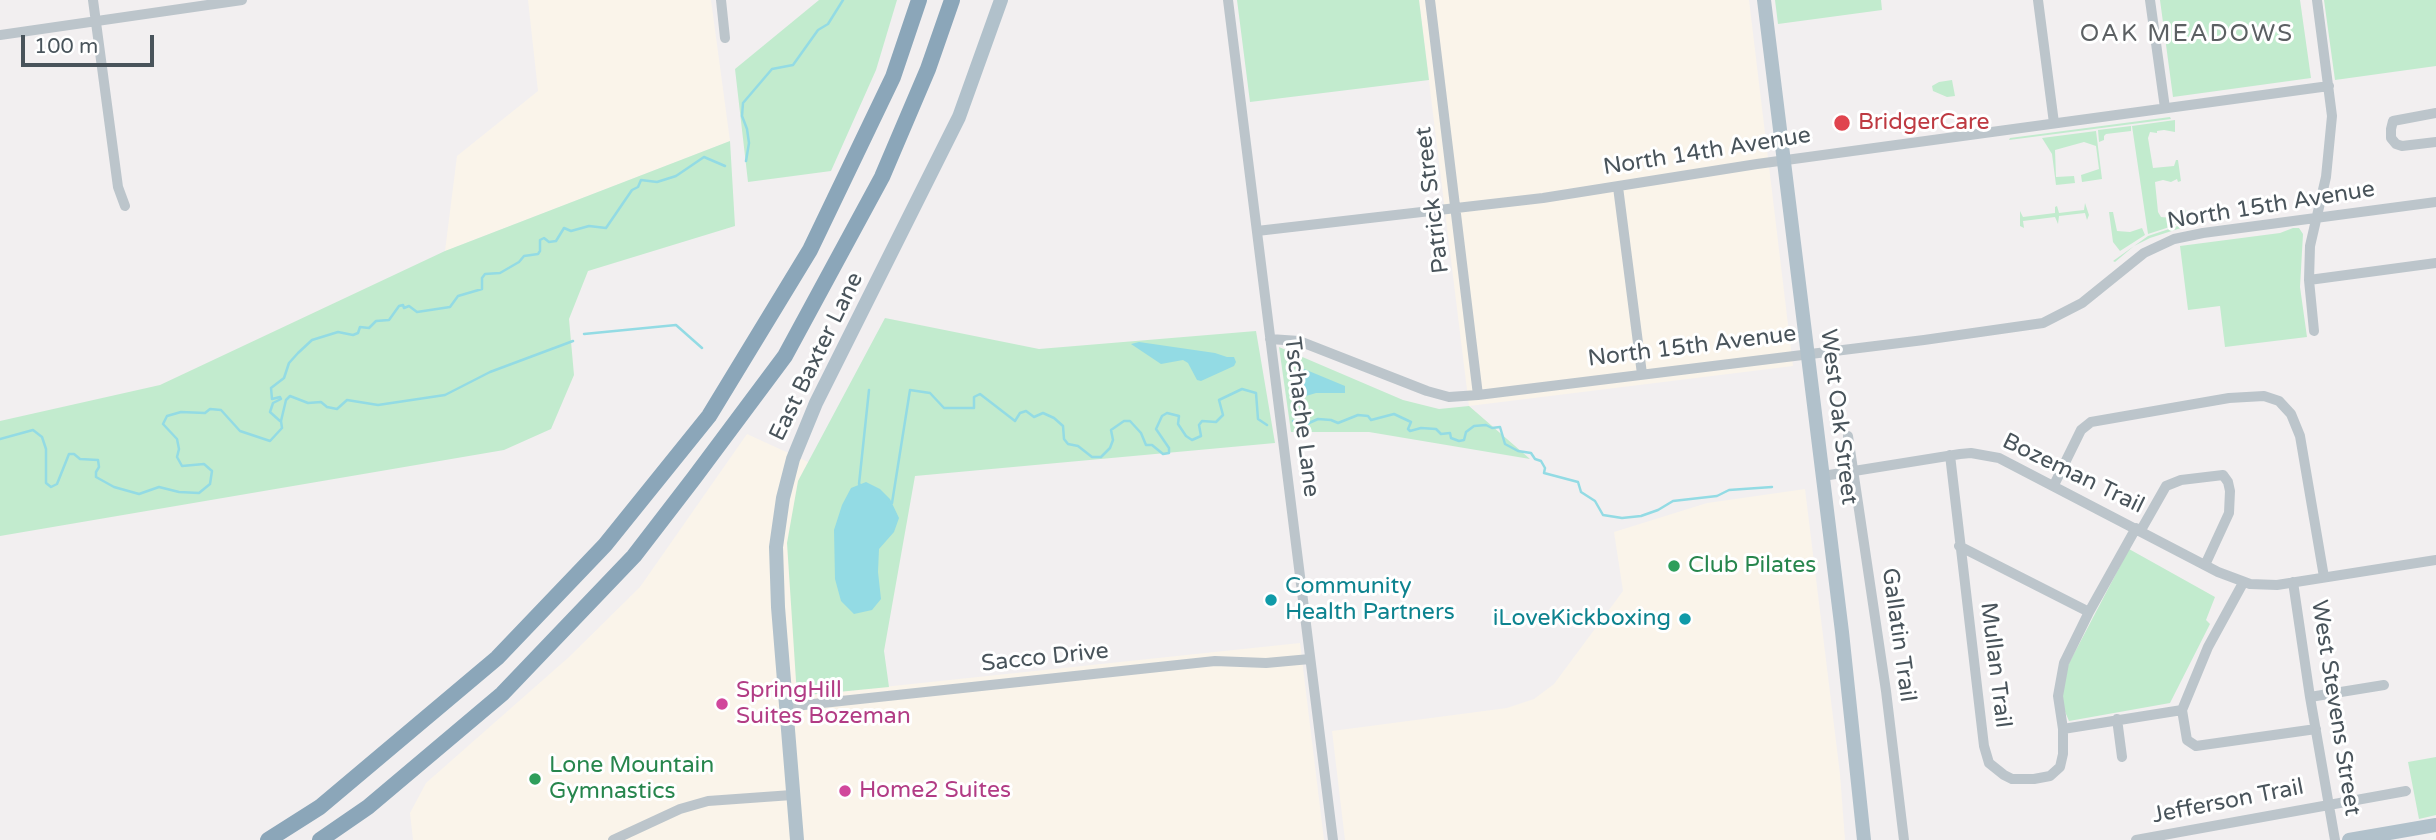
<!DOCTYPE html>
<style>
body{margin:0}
#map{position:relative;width:2436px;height:840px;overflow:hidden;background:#f2eff0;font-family:"Varela Round",sans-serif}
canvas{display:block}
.scale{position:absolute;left:21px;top:35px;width:133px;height:32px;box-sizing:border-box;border:4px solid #49545b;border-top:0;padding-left:9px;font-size:21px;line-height:24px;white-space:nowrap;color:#49545b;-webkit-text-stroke:5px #fff;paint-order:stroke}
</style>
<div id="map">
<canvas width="2436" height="840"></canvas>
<div class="scale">100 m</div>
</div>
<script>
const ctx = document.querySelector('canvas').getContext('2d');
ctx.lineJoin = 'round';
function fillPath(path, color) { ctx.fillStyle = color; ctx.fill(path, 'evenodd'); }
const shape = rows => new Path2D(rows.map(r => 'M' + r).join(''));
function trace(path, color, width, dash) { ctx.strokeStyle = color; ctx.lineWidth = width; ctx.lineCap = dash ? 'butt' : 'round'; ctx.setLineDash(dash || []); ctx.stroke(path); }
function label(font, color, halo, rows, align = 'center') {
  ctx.font = font + ' "Varela Round",sans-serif'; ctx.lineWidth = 6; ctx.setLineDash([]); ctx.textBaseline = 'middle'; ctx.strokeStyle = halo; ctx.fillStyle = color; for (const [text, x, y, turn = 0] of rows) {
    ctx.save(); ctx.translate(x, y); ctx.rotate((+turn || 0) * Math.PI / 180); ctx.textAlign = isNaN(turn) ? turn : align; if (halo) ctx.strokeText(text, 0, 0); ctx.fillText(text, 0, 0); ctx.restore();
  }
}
fillPath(shape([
 [528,0,711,0,730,141,445,251,457,156,538,91],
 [1419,0,1749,0,1793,366,1469,406],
 [747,434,808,462,798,481,798,696,1300,643,1324,840,413,840,410,813,426,783,569,657,640,587],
 [1805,489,1840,774,1845,840,1345,840,1332,731,1507,708,1534,699,1554,684,1623,591,1614,532,1707,503]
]), '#faf4ea');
fillPath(shape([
 [819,0,897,0,876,70,831,171,748,182,735,69],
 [1237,0,1419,0,1429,80,1250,102],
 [1775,0,1881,0,1882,10,1778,24],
 [2160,0,2300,0,2311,78,2173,97],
 [2324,0,2436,0,2436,66,2335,80],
 [1952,80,1955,96,1947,97,1933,91,1932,86,1939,82],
 [2170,117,2171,119,2009,140,2010,138],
 [2175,120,2175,132,2164,130,2157,131,2157,133,2150,132,2148,138,2153,168,2174,166,2176,160,2178,160,2181,181,2178,182,2177,179,2171,182,2163,180,2155,182,2158,212,2161,217,2172,218,2183,214,2183,209,2185,209,2188,221,2148,234,2132,126],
 [2131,126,2131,131,2106,134,2104,136,2104,140,2099,142,2098,130],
 [2096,131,2102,179,2082,182,2081,175,2099,169,2096,146,2084,142,2055,150,2056,177,2074,176,2075,183,2056,185,2052,154,2042,138],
 [730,141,735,226,588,271,569,319,574,375,551,429,504,450,0,536,0,421,160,385,445,251],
 [2085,203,2089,215,2087,220,2085,213,2059,216,2058,224,2055,217,2023,221,2024,228,2020,226,2020,211,2023,217,2055,213,2055,207,2057,206,2059,213,2075,211,2084,210],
 [2109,212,2113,212,2117,231,2130,232,2142,228,2145,235,2120,251,2113,242],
 [2187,223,2187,226,2150,238,2134,246,2115,262,2113,261,2148,236],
 [2293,228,2299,228,2303,234,2300,287,2307,337,2225,347,2220,306,2188,310,2180,246,2280,233],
 [885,318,1039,349,1256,331,1275,443,915,476,884,651,889,687,797,696,787,543,798,481],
 [1279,347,1403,400,1439,409,1469,406,1530,459,1369,432,1291,432],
 [2129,549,2215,597,2206,620,2210,624,2170,703,2069,721,2063,707,2061,686,2066,669],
 [2436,757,2436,815,2419,819,2408,762]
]), '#c2ebce');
fillPath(shape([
 [1139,342,1215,353,1227,357,1234,357,1236,362,1234,366,1201,381,1197,380,1188,363,1183,360,1161,364,1131,344],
 [1304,369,1345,386,1345,393,1316,393,1306,396,1299,387,1301,372],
 [866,482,880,489,890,499,899,518,894,532,879,549,878,572,881,599,872,610,854,614,841,601,835,579,834,530,842,505,851,488]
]), '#93dbe4');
trace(shape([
 [746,161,749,143,747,129,742,116,743,103,772,69,793,65,818,30,828,24,843,0],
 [584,334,676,325,702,348],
 [280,421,270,412,273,403,281,399,280,397,272,399,271,388,284,378,289,363,298,353,312,340,338,332,353,335,358,333,360,327,369,328,376,321,389,320,399,306,403,305,404,308,409,306,417,312,450,307,458,296,482,289,482,278,485,274,500,273,519,262,524,256,538,254,540,251,540,240,544,238,549,242,556,241,564,228,571,231,589,226,606,228,632,190,638,187,641,180,657,182,676,176,704,157,725,166],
 [1293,421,1300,427,1318,419,1331,420,1338,423,1358,415,1368,416,1371,420,1394,414,1411,422,1408,429,1410,431,1421,428,1436,429,1441,434,1450,433,1451,438,1459,441,1464,440,1466,432,1474,426,1486,425,1492,428,1500,427,1505,444,1518,451,1531,453,1535,459,1541,461,1545,468,1544,473,1578,482,1581,492,1595,501,1603,515,1622,518,1641,516,1658,510,1673,501,1717,496,1729,490,1772,487],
 [0,439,33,430,42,437,46,449,46,483,51,487,57,484,69,454,74,454,80,459,98,460,99,467,96,472,96,477,114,487,139,494,159,487,179,492,199,493,210,484,212,471,204,464,182,466,177,457,179,449,177,439,163,424,167,416,181,412,205,413,210,409,221,410,240,431,270,441,282,428,281,421,286,400,290,396,308,403,321,402,327,407,337,409,347,400,378,405,445,395,490,372,573,341],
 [862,486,859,484,869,390],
 [889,502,892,503,910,390,930,393,944,408,974,408,974,397,980,394,1015,421,1020,413,1026,411,1034,417,1043,413,1054,418,1063,426,1064,439,1068,444,1078,446,1092,457,1101,457,1110,448,1113,440,1111,430,1124,421,1130,421,1141,433,1146,445,1152,445,1163,454,1169,453,1169,448,1156,429,1162,416,1167,413,1179,416,1178,424,1186,436,1192,440,1201,436,1199,425,1202,421,1216,422,1223,415,1219,400,1242,389,1256,393,1258,419,1267,425]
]), '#93dbe4', 2.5);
trace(shape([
 [93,0,118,187,125,206],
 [721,0,725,38],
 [1228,0,1333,840],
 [1430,0,1478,395],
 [2038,0,2054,123],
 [2150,0,2165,108],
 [0,35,242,0],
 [2436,113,2393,121,2391,129,2391,138,2396,144,2402,146,2436,142],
 [1618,187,1642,374],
 [1257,231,1543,198,1757,164,2329,86],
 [2309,280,2436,263],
 [2314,331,2309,280,2310,246,2326,177,2332,116,2317,0],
 [1270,339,1299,341,1427,391,1449,397,1478,395,1924,340,2043,323,2082,303,2144,253,2174,239,2203,233,2436,202],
 [1848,436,1886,691,1904,840],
 [1950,455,1984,746,1989,763,2004,775,2012,779,2034,779,2050,776,2060,767,2063,754,2063,729,2058,696,2064,663,2089,612,2136,528],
 [1823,476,1960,454,1971,453,1999,458,2218,572,2250,584,2277,585,2436,560],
 [2054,485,2081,430,2091,422,2229,398,2264,396,2279,401,2291,414,2300,436,2324,577],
 [2141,530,2166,486,2181,480,2223,475,2228,482,2230,491,2229,513,2205,565],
 [1959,546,2089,612],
 [2293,582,2310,697,2335,840],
 [2243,583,2208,647,2182,710,2187,740,2196,746,2316,729],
 [2310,697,2384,685],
 [785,707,1215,661,1266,663,1310,659],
 [2117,719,2122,757],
 [2063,729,2182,710],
 [613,840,680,809,708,801,792,795],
 [2136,840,2406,791]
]), '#bcc5cb', 10);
trace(shape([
 [1764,0,1842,632,1864,840],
 [797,840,778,607,776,547,783,498,793,459,816,403,959,117,1001,0],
 [2349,840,2436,825]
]), '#b1c1cb', 14);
trace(shape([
 [268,840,320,807,497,658,605,545,709,416,810,250,893,77,919,0],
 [320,840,368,807,502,694,634,556,694,478,785,356,882,177,928,69,952,0]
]), '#8ba6b9', 16);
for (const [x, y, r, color] of [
 [1842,123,9,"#e0444e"],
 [1674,566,7,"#2e9e5b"],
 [1271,600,7,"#0f9aa8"],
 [1685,619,7,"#0f9aa8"],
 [722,704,7,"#d1479c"],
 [535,779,7,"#2e9e5b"],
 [845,791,7,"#d1479c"]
]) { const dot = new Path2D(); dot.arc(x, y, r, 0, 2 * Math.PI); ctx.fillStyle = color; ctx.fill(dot); trace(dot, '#fff', 2.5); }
label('23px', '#be3a42', '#fff', [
 ["BridgerCare",1858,123]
], 'left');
label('23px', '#49545b', '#fff', [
 ["North 14th Avenue",1707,152,-9],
 ["Patrick Street",1433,200,-97],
 ["North 15th Avenue",2271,206,-9],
 ["North 15th Avenue",1692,347,-7],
 ["East Baxter Lane",817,357,-64],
 ["Tschache Lane",1301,417,83],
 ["West Oak Street",1838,417,83],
 ["Bozeman Trail",2073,474,26],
 ["Gallatin Trail",1898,635,82],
 ["Sacco Drive",1045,658,-6],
 ["Mullan Trail",1995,665,83],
 ["West Stevens Street",2335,708,81],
 ["Jefferson Trail",2228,802,-11]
]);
label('23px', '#27864d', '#fff', [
 ["Club Pilates",1688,566],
 ["Lone Mountain",549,766],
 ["Gymnastics",549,792]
], 'left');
label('23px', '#0d838f', '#fff', [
 ["Community",1285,587],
 ["Health Partners",1285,613],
 ["iLoveKickboxing",1671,619,"right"]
], 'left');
label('23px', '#b23c85', '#fff', [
 ["SpringHill",736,691],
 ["Suites Bozeman",736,717],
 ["Home2 Suites",859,791]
], 'left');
ctx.letterSpacing = '2px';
label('24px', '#5c6063', '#fff', [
 ["OAK MEADOWS",2187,35]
]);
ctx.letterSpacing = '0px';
</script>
